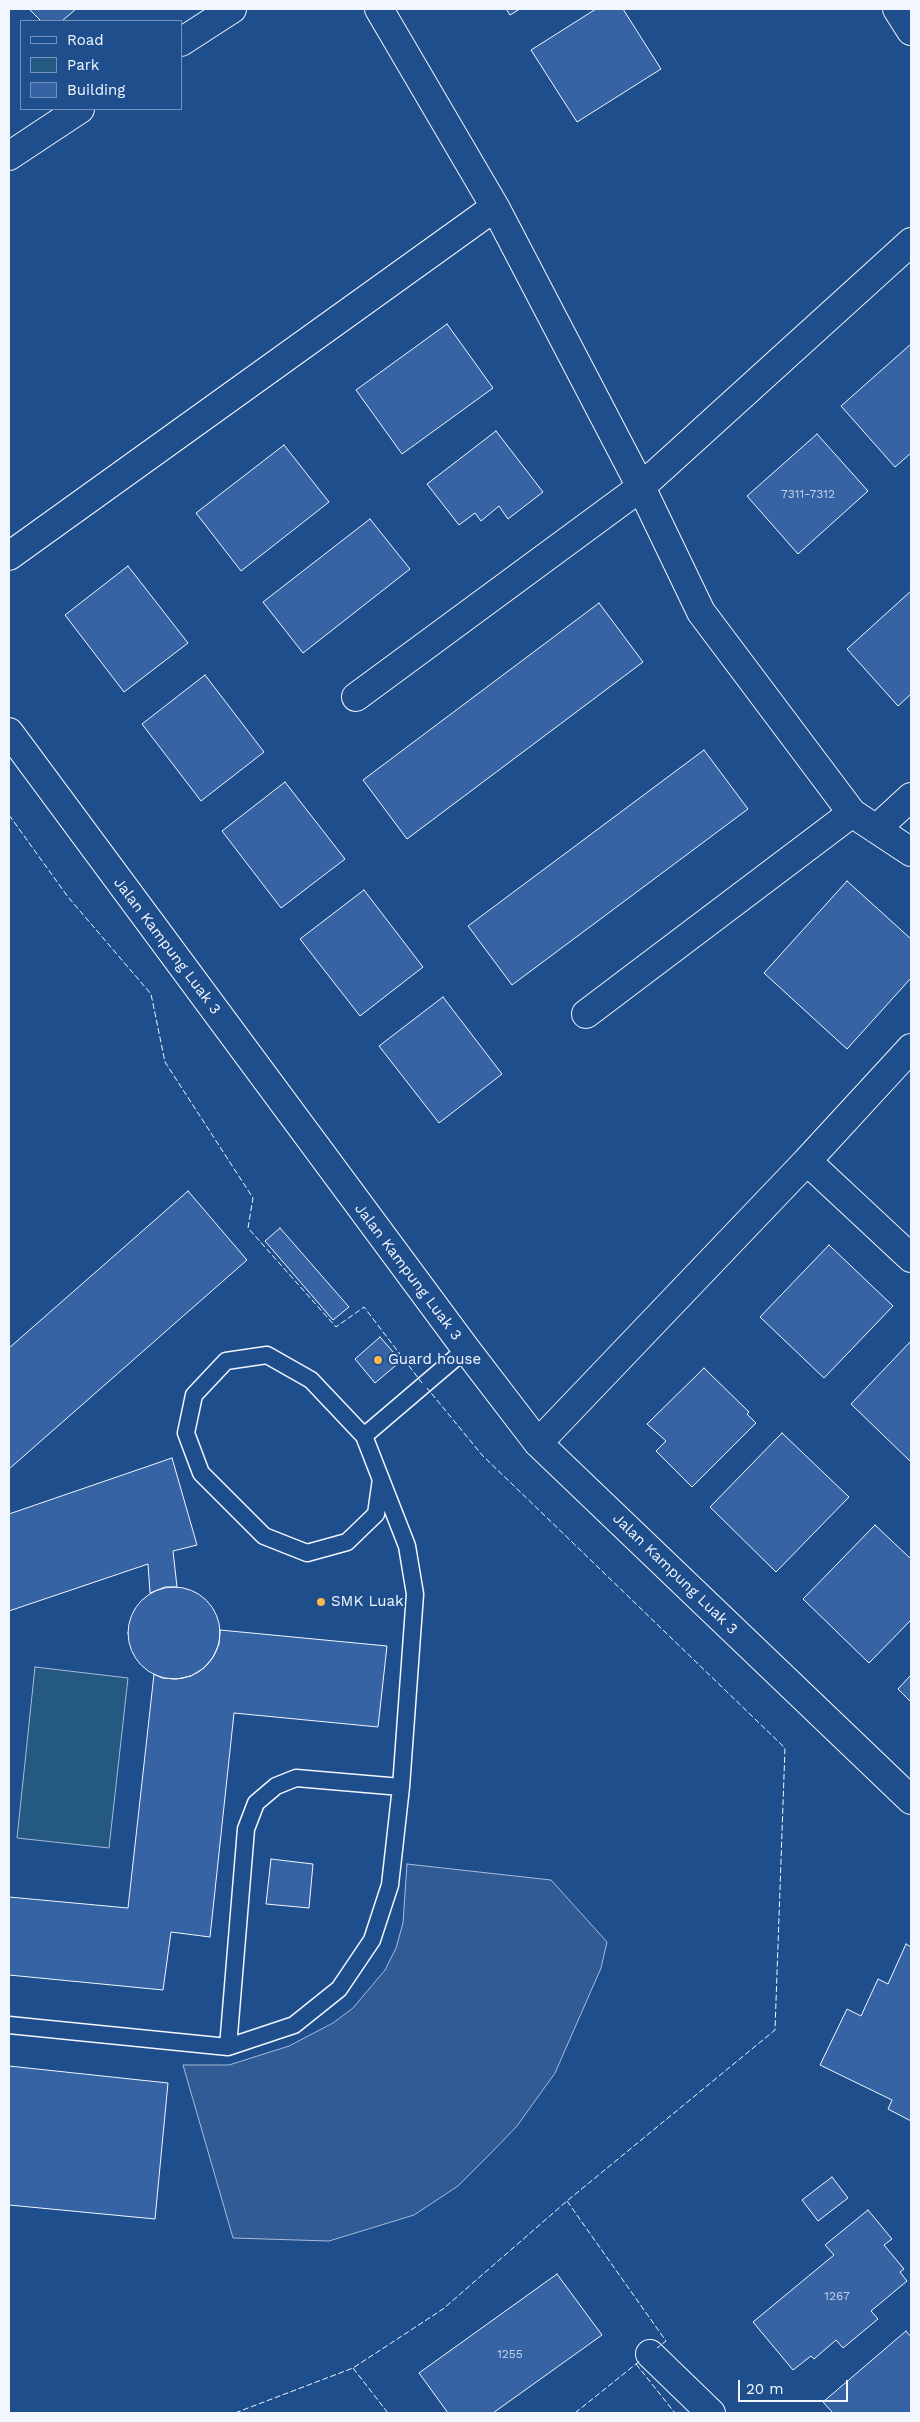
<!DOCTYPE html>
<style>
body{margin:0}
#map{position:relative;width:920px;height:2422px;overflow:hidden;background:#1f4e8c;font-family:"Work Sans",sans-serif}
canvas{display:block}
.frame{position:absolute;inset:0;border:10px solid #f2f6ff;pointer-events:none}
.legend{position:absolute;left:20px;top:20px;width:162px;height:90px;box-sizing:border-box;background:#1f4e8c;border:1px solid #7391ba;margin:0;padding:6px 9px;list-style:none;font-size:15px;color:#f2f6ff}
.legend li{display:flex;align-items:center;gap:10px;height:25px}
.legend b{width:25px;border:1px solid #7391ba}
.scale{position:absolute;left:738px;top:2380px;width:110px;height:22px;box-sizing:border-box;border:2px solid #f2f6ff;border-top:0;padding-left:6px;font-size:15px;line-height:18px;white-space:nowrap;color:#f2f6ff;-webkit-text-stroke:4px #1f4e8c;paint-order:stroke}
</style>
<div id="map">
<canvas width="920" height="2422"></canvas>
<div class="frame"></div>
<ul class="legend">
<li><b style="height:6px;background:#1f4e8c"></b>Road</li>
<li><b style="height:14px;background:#245a82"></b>Park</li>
<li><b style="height:14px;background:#3563a3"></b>Building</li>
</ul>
<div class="scale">20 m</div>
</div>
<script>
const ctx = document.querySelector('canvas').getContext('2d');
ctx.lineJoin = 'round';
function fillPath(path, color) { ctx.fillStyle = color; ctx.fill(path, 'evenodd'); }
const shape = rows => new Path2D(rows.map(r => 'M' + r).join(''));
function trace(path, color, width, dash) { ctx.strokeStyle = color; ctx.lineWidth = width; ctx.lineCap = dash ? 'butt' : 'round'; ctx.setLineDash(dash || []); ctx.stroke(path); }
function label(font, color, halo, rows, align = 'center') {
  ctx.font = font + ' "Work Sans",sans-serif'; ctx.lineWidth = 4; ctx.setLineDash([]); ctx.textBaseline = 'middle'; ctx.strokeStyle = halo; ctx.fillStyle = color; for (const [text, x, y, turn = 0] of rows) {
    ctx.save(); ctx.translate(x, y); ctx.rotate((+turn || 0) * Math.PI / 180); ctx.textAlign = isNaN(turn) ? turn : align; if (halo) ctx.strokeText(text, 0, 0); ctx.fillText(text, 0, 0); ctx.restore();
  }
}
const green = shape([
 [35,1667,128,1678,109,1848,17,1838,35,1667]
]);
fillPath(green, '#245a82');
trace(green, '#a8bbd7', 1);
const parking = shape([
 [407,1864,551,1880,607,1942,601,1968,555,2073,517,2126,493,2151,458,2186,414,2215,329,2241,233,2238,183,2065,229,2065,289,2046,333,2023,353,2008,385,1970,396,1948,403,1923,407,1864]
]);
fillPath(parking, '#305b95');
trace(parking, '#a8bbd7', 1);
const building = shape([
 [29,9,76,9,62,21,41,21,29,9],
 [506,9,520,9,510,15,506,9],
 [596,9,623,9,661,69,577,122,531,50,596,9],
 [447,324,493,388,402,454,356,390,447,324],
 [911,344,911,453,895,467,841,406,911,344],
 [496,431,543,492,508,519,499,506,481,521,475,513,459,525,427,484,496,431],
 [817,434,868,491,798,554,747,496,817,434],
 [284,445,329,502,241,571,196,513,284,445],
 [370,519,410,569,303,653,263,602,370,519],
 [128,566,188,643,124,692,65,615,128,566],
 [911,591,911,694,898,706,847,649,911,591],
 [599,603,643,662,407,839,363,780,599,603],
 [205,675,264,752,201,801,142,724,205,675],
 [704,750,748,809,512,985,468,926,704,750],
 [285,782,345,859,281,908,222,831,285,782],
 [847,881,911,939,911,978,847,1049,764,973,847,881],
 [364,890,423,967,360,1016,300,939,364,890],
 [443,997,502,1074,439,1123,379,1046,443,997],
 [188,1191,247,1260,9,1469,9,1348,188,1191],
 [280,1228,349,1307,333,1320,265,1241,280,1228],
 [829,1245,893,1306,824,1378,760,1317,829,1245],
 [380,1337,401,1361,375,1383,355,1359,380,1337],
 [911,1341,911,1462,851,1404,911,1341],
 [704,1368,749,1412,747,1414,756,1423,692,1487,656,1451,666,1441,647,1424,704,1368],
 [782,1433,849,1497,776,1572,710,1507,782,1433],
 [172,1458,197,1545,173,1551,177,1587,165,1587,150,1593,148,1564,9,1611,9,1514,172,1458],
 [875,1525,911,1559,911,1620,869,1663,803,1599,875,1525],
 '128 1633a46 46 0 1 1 92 0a46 46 0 1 1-92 0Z',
 [220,1630,387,1646,378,1727,234,1713,210,1937,171,1932,163,1990,9,1975,9,1897,128,1908,154,1674,162,1678,177,1679,191,1676,204,1668,213,1657,219,1644,220,1630],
 [911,1675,911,1702,898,1689,911,1675],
 [271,1859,313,1864,309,1908,266,1904,271,1859],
 [906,1944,911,1947,911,2121,888,2109,892,2100,820,2065,847,2009,861,2016,878,1979,888,1984,906,1944],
 [9,2066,168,2083,155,2219,9,2205,9,2066],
 [832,2177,848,2198,818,2221,802,2200,832,2177],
 [868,2210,892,2239,884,2245,904,2269,900,2272,907,2281,871,2311,878,2319,843,2348,836,2340,814,2359,811,2356,793,2370,753,2322,834,2255,825,2245,868,2210],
 [557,2274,602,2335,493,2413,448,2413,419,2373,557,2274],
 [906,2331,911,2337,911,2413,833,2413,823,2402,906,2331]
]);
fillPath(building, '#3563a3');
trace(building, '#f2f6ff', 1);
const lane = shape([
 [364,1436,311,1380,267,1355,226,1361,194,1395,186,1433,201,1473,264,1536,307,1553,347,1542,376,1514,381,1479],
 [9,2025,228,2047,294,2025,339,1989,372,1940,390,1885,401,1787,415,1594,407,1546,364,1436,466,1349],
 [228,2047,246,1829,256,1803,276,1786,296,1778,401,1787]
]);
const street = shape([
 [379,9,495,207,641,487,701,612,852,813,911,852],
 [897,9,911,31],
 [181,42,232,9],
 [9,156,80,109],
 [9,556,495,207],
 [356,697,641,487,911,242],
 [9,732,466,1349,538,1443,911,1800],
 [876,829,911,797],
 [586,1014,852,813],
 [807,1161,911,1048],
 [538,1443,807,1161,911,1258],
 [650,2354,711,2413]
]);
trace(lane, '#f2f6ff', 19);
trace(street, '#f2f6ff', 30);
trace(lane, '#1f4e8c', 16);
trace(street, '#1f4e8c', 28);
trace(shape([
 [9,815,68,897,151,994,165,1062,253,1198,248,1228,336,1327,364,1307,422,1383],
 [567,2201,666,2341,657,2348],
 [636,2364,675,2413],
 [353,2368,388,2413],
 [235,2413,353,2368,443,2309,567,2201,775,2030,785,1748,482,1455,427,1388],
 [575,2413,641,2360]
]), '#f2f6ff', 1, [6, 2.5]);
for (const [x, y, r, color] of [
 [378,1360,5,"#ffb74d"],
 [321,1602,5,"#ffb74d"]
]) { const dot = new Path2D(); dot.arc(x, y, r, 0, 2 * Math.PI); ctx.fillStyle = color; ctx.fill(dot); trace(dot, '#1f4e8c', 2); }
label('12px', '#c3d1e8', null, [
 ["7311-7312",808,494],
 ["1267",837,2296],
 ["1255",510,2354]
]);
label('15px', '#f2f6ff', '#1f4e8c', [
 ["Jalan Kampung Luak 3",167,946,53],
 ["Jalan Kampung Luak 3",408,1272,53],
 ["Jalan Kampung Luak 3",675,1574,44]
]);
label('15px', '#f2f6ff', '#1f4e8c', [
 ["Guard house",388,1360],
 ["SMK Luak",331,1602]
], 'left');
</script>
